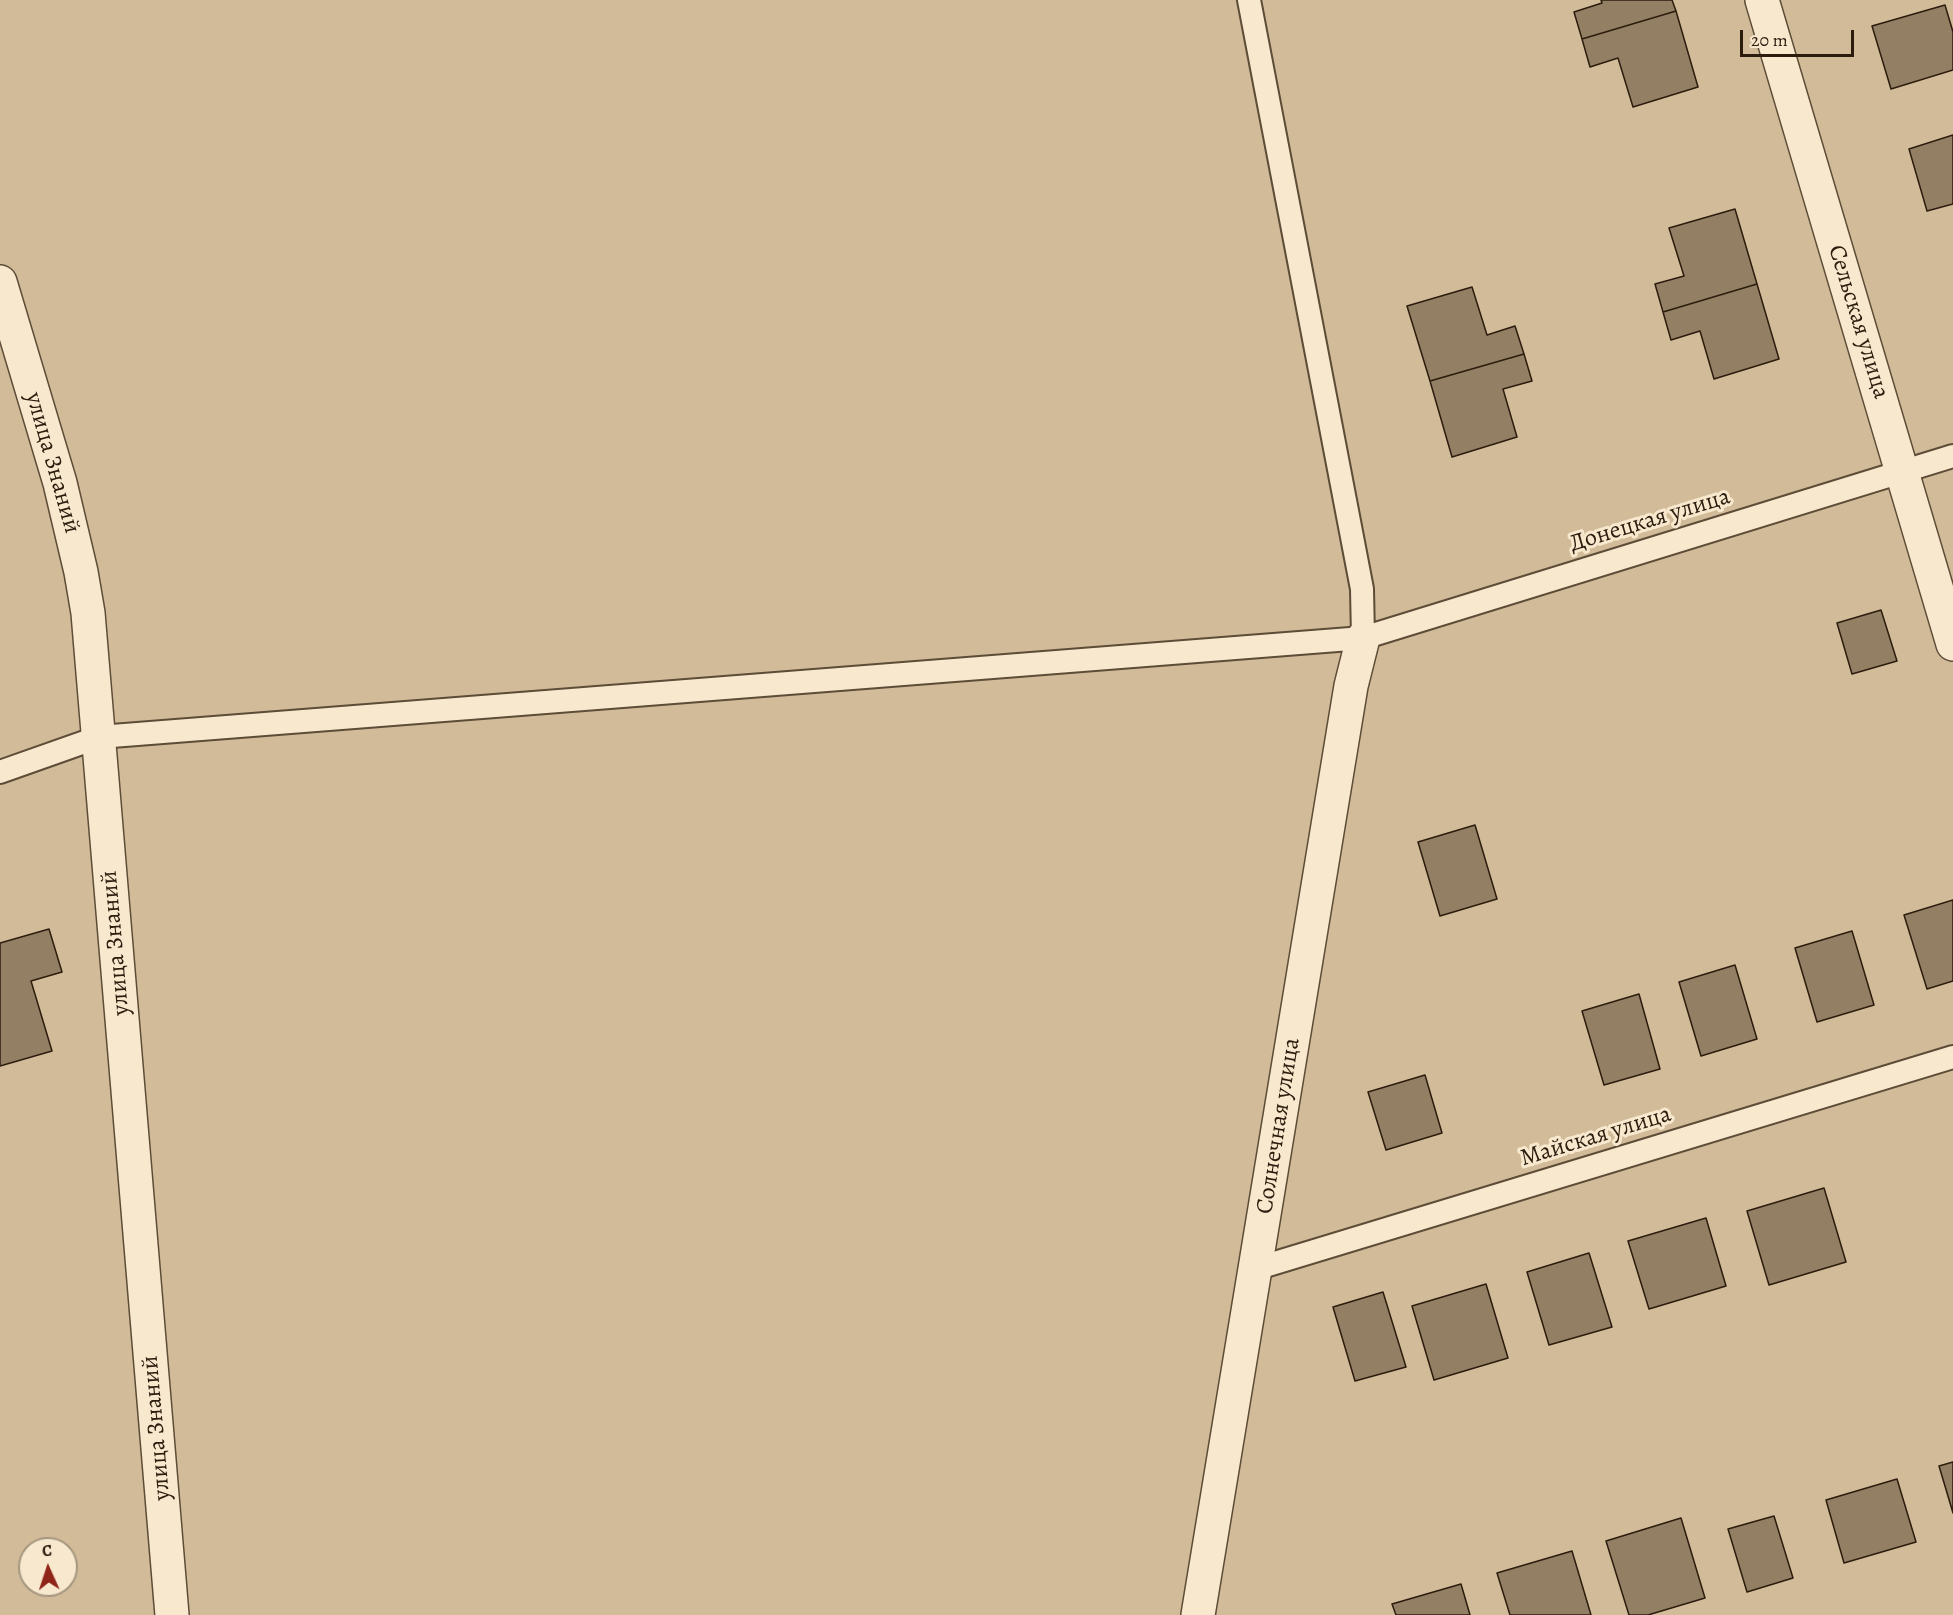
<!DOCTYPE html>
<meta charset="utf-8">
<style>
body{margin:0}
#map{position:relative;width:1953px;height:1615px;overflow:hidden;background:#f3dbb4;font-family:Alegreya,serif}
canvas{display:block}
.north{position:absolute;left:18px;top:1537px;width:60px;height:60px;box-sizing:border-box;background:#f7e8ce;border:2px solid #a59681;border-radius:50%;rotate:357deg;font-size:16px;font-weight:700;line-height:24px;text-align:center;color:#2b1c0d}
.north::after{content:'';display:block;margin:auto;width:21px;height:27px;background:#8f2418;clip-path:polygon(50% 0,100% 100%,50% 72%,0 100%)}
.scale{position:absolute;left:1740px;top:30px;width:114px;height:27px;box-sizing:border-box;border:3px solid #2b1c0d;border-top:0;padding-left:8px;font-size:18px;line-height:21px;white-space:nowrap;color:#2b1c0d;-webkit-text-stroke:4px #f7e8ce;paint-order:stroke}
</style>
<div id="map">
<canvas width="1953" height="1615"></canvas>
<div class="north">С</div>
<div class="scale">20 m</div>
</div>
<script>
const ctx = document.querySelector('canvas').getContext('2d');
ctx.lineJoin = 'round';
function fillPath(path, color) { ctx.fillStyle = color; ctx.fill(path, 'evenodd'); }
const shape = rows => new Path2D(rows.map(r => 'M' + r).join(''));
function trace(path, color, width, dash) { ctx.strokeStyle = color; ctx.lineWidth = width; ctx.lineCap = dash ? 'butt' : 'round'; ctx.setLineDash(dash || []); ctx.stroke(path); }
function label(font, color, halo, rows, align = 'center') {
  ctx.font = font + ' Alegreya,serif'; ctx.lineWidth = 6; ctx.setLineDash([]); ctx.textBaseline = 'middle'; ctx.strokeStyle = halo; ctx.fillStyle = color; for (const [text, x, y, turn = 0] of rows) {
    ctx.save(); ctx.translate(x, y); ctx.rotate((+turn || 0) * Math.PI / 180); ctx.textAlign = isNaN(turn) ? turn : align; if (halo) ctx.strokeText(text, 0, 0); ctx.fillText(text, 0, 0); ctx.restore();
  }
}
fillPath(shape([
 [0,0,1953,0,1953,1615,0,1615],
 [30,1549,66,1549,66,1585,30,1585]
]), '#d1bb98');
const building = shape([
 [1601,0,1672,0,1676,11,1582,39,1574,12,1602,3,1601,0],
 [1945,5,1953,32,1953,70,1891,89,1872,26,1945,5],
 [1676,11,1698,87,1633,107,1618,58,1590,67,1582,39,1676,11],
 [1953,135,1953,204,1927,211,1909,149,1953,135],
 [1735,209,1757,284,1663,312,1655,284,1684,276,1669,228,1735,209],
 [1757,284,1779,359,1714,379,1700,331,1671,340,1663,312,1757,284],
 [1472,287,1487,335,1515,326,1524,354,1430,381,1407,306,1472,287],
 [1524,354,1532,381,1503,389,1517,437,1452,457,1430,381,1524,354],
 [1881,610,1897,661,1852,674,1837,623,1881,610],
 [1475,825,1497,899,1440,916,1418,842,1475,825],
 [1953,900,1953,981,1927,989,1904,915,1953,900],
 [49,929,62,972,31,981,52,1051,0,1066,0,943,49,929],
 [1852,931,1874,1005,1817,1022,1795,948,1852,931],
 [1735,965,1757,1039,1701,1056,1679,982,1735,965],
 [1639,994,1660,1069,1604,1085,1582,1011,1639,994],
 [1425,1075,1442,1133,1386,1150,1368,1092,1425,1075],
 [1824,1188,1846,1262,1769,1285,1747,1211,1824,1188],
 [1706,1218,1726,1286,1649,1309,1628,1241,1706,1218],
 [1589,1253,1612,1327,1549,1345,1527,1272,1589,1253],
 [1486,1284,1508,1358,1434,1380,1412,1306,1486,1284],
 [1383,1292,1406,1367,1355,1381,1333,1307,1383,1292],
 [1953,1462,1953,1513,1939,1466,1953,1462],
 [1897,1479,1916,1542,1844,1563,1826,1500,1897,1479],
 [1774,1516,1793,1578,1747,1592,1728,1529,1774,1516],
 [1681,1518,1705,1598,1648,1615,1629,1615,1606,1541,1681,1518],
 [1572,1551,1591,1615,1510,1615,1497,1573,1572,1551],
 [1461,1584,1470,1615,1396,1615,1392,1604,1461,1584]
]);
fillPath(building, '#937f64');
trace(building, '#2b1c0d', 1.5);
const service = shape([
 [1249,0,1362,589,1363,638],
 [0,772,99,737,1363,638,1953,456],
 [1255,1269,1953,1057]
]);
const minor = shape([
 [1762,0,1953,644],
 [0,282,60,483,81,572,88,613,172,1615],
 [1198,1615,1351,686,1363,638]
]);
trace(service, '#5d4c37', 26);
trace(minor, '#5d4c37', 36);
trace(service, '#f7e8ce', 22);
trace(minor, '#f7e8ce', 33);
label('24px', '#2b1c0d', '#f7e8ce', [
 ["Сельская улица",1858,322,73],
 ["улица Знаний",52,463,74],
 ["Донецкая улица",1650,521,-17],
 ["улица Знаний",116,943,-95],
 ["Солнечная улица",1279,1126,-81],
 ["Майская улица",1596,1137,-17],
 ["улица Знаний",157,1428,-95]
]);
</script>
